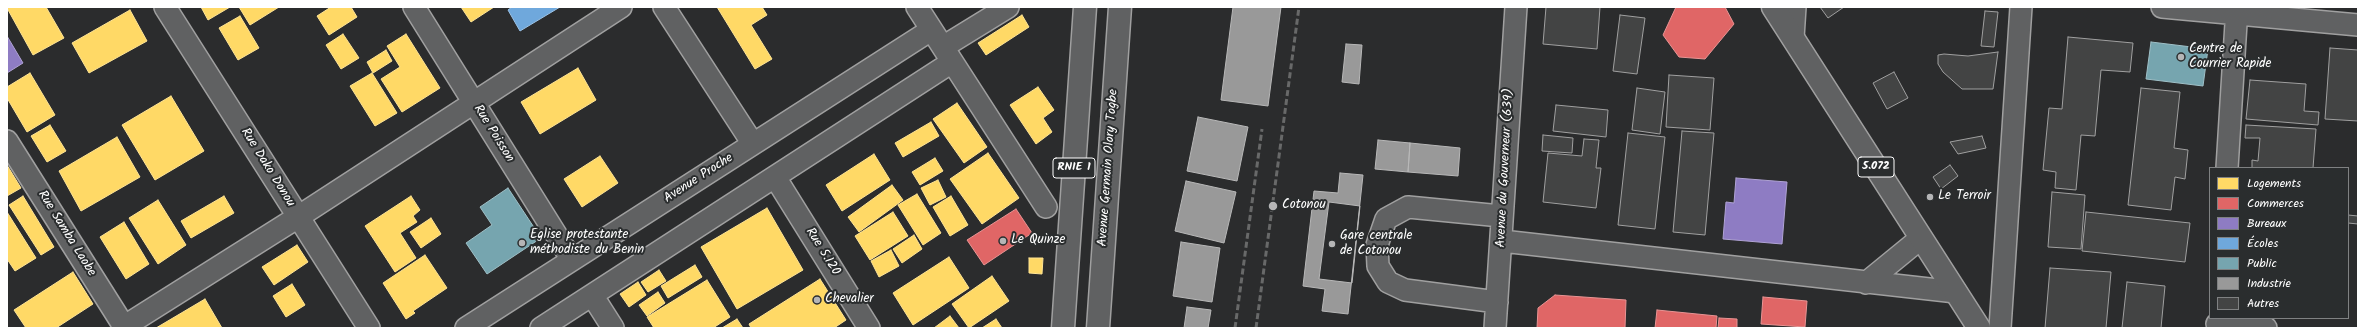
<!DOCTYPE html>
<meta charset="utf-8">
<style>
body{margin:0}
#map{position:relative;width:2365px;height:335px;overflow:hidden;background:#2b2c2d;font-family:Kalam,sans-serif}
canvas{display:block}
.frame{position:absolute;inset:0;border:8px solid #fff;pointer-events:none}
.legend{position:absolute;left:2209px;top:167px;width:140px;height:152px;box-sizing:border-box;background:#2a2d2e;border:1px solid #7f8182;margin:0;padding:5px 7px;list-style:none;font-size:12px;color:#fff}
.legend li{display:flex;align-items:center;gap:8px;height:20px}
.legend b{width:20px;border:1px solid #7f8182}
</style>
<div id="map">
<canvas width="2365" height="335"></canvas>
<div class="frame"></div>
<ul class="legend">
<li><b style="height:11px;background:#ffd966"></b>Logements</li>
<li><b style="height:11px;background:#e06666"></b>Commerces</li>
<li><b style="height:11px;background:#8e7cc3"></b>Bureaux</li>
<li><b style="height:11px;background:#6fa8dc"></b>Écoles</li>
<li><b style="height:11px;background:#76a5af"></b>Public</li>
<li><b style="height:11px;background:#999"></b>Industrie</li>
<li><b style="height:11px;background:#434444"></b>Autres</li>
</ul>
</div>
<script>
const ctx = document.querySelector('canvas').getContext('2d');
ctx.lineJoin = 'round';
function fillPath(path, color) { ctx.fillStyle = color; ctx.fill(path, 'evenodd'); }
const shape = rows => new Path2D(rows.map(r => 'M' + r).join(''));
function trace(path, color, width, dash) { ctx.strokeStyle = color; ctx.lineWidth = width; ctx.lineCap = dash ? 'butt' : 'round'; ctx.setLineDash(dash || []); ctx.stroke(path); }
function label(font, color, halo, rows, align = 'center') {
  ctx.font = font + ' Kalam,sans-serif'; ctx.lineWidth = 4; ctx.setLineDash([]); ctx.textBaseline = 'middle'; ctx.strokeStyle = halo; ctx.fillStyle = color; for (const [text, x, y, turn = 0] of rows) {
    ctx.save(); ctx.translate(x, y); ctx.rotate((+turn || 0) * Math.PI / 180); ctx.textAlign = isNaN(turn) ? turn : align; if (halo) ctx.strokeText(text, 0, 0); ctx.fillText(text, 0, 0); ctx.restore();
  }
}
const homes = shape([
 [9,7,46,7,64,38,33,55,7,8,9,7],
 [201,7,230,7,208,20,201,7],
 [239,7,279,7,250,25,239,7],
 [331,7,351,7,357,17,329,35,317,16,331,7],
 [461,7,494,7,471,22,461,7],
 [717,7,762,7,767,15,751,25,772,59,755,69,717,7],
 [130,10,147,41,89,73,72,43,130,10],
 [1022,15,1029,27,986,55,978,43,1022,15],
 [240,16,259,48,238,60,219,28,240,16],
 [343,34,359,58,341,69,326,45,343,34],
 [406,34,440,88,402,112,381,79,400,67,387,46,406,34],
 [386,50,392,61,373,73,367,62,386,50],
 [578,68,596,100,540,134,521,102,578,68],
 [30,73,55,115,27,132,7,98,7,87,30,73],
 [372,73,397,113,375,126,350,86,372,73],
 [1038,87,1054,110,1043,118,1052,132,1036,144,1010,105,1038,87],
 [171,96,204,151,155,180,122,125,171,96],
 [957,103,987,147,964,163,933,119,957,103],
 [931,122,939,136,903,157,895,143,931,122],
 [50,125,66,151,47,162,31,136,50,125],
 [117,137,140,177,81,211,59,171,117,137],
 [988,153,1019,198,982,224,950,179,988,153],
 [874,154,890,180,842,211,826,185,874,154],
 [600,156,618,183,582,207,564,179,600,156],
 [935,158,943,171,920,185,912,172,935,158],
 [7,165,21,188,7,196,7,165],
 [938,180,946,197,930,205,921,188,938,180],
 [892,185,903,200,859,232,848,217,892,185],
 [917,194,941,233,923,245,898,205,917,194],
 [23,196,54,247,41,255,9,205,23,196],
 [224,196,234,213,191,238,181,221,224,196],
 [411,196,420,210,413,216,417,222,400,233,416,258,395,272,365,226,411,196],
 [951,196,968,225,950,236,933,207,951,196],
 [158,200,186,245,158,264,129,218,158,200],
 [767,208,803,270,737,309,701,247,767,208],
 [7,212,36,258,15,271,7,259,7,212],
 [893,212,908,236,870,260,855,236,893,212],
 [431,218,441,234,421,248,410,232,431,218],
 [124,222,149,264,126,279,100,237,124,222],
 [914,235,922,249,902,263,893,249,914,235],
 [297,245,308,262,274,285,262,267,297,245],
 [891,250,899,266,879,277,871,261,891,250],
 [425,255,447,288,413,311,415,313,406,319,383,283,425,255],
 [949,257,969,288,913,325,893,293,949,257],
 [1029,258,1043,258,1042,274,1029,273,1029,258],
 [695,265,702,277,668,298,661,286,695,265],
 [659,270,666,281,648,292,641,282,659,270],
 [73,272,93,304,56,328,26,328,14,310,73,272],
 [992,276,1009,301,969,328,952,304,992,276],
 [820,279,846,320,834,328,751,328,749,324,820,279],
 [707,280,730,317,713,328,654,328,647,317,707,280],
 [638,282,646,295,629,307,620,294,638,282],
 [292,284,305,305,286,317,273,296,292,284],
 [658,292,665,303,647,316,639,305,658,292],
 [205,299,222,328,156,328,205,299],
 [950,316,959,328,934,328,950,316],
 [737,319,743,328,722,328,737,319],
 [996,319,1002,328,982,328,996,319]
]);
fillPath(homes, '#ffd966');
trace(homes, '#ffe494', 1);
const shops = shape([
 [1676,7,1725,7,1734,24,1705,59,1679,57,1663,35,1676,7],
 [1016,209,1032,233,984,265,967,240,1016,209],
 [1555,295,1626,300,1625,328,1537,328,1538,308,1555,295],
 [1763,297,1807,301,1805,327,1761,324,1763,297],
 [1657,310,1717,316,1716,328,1655,328,1657,310],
 [1719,318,1737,319,1737,328,1718,328,1719,318]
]);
fillPath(shops, '#e06666');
trace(shops, '#e99494', 1);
const offices = shape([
 [7,36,23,63,7,73,7,36],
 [1736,178,1787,182,1782,244,1723,239,1726,202,1734,203,1736,178]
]);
fillPath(offices, '#8e7cc3');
trace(offices, '#b0a3d5', 1);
const schools = shape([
 [512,7,560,7,520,31,508,10,512,7]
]);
fillPath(schools, '#6fa8dc');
trace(schools, '#9ac2e6', 1);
const public = shape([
 [2151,42,2208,49,2203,86,2146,79,2151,42],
 [508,188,541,238,487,274,466,243,492,225,480,207,508,188]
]);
fillPath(public, '#76a5af');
trace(public, '#9fc0c7', 1);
const industry = shape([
 [1233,7,1281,7,1268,106,1221,100,1233,7],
 [1346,44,1362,45,1359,84,1342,82,1346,44],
 [1198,117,1248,127,1237,181,1187,171,1198,117],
 [1378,140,1410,143,1408,172,1375,169,1378,140],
 [1410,143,1460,148,1458,176,1408,172,1410,143],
 [1340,173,1363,175,1348,314,1322,311,1325,289,1303,286,1314,191,1338,193,1340,173],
 [1186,181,1236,192,1224,243,1175,231,1186,181],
 [1329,202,1360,206,1352,283,1319,279,1329,202],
 [1181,242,1220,248,1212,302,1173,296,1181,242],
 [1187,307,1211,310,1208,328,1184,328,1187,307]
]);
fillPath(industry, '#999');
trace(industry, '#b8b8b8', 1);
const building = shape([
 [1546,7,1600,7,1597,49,1543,44,1546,7],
 [1820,7,1844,7,1828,18,1820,7],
 [1985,11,1998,12,1994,47,1981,46,1985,11],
 [1620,15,1645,18,1637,74,1613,71,1620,15],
 [2068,37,2133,43,2130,72,2101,70,2095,136,2081,135,2076,190,2055,188,2056,172,2043,170,2049,108,2062,109,2068,37],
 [2330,48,2358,50,2358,121,2325,119,2330,48],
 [1998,52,1993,89,1962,89,1943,72,1938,64,1938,55,1944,54,1968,56,1998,52],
 [1894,72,1908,98,1887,109,1873,83,1894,72],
 [1669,75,1714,78,1710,130,1666,127,1669,75],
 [2250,80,2306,84,2304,111,2319,112,2318,125,2246,119,2250,80],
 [1637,88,1665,92,1660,134,1632,130,1637,88],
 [2141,88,2180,92,2174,148,2188,150,2185,179,2175,177,2171,210,2128,205,2141,88],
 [1556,105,1608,110,1606,137,1553,131,1556,105],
 [2246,125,2316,129,2313,168,2252,168,2252,160,2258,161,2260,138,2245,138,2246,125],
 [1682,131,1714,133,1705,235,1673,232,1682,131],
 [1628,133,1665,137,1655,229,1618,225,1628,133],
 [1543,135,1573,138,1572,153,1542,151,1543,135],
 [1982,136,1986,148,1958,154,1950,142,1982,136],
 [1584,139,1599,140,1596,168,1601,168,1596,208,1543,202,1548,153,1582,156,1584,139],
 [1950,165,1958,176,1941,189,1933,177,1950,165],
 [2052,192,2085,195,2081,249,2048,247,2052,192],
 [2086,212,2190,223,2185,262,2082,251,2086,212],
 [2348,215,2358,216,2358,224,2348,223,2348,215],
 [2050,268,2111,272,2106,328,2045,328,2050,268],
 [2127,282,2165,286,2161,328,2122,328,2127,282]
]);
fillPath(building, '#434444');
trace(building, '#a0a0a0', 1);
const minor = shape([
 [165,7,369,328],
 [414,7,572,260],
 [664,7,753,144],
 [917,7,1046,207],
 [2162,7,2358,25],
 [1793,38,1795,7],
 [943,47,1008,7],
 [7,141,125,328],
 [2227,168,2237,7],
 [775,177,869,328],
 [1502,241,1956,292],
 [1866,283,1921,238],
 [592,295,613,328],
 [1497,302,1405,290,1388,282,1378,266,1377,245,1386,219,1408,207,1501,216],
 [2217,324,2266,328],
 [122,328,298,217,621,7],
 [466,328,931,30],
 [541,328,952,62],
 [1495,328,1516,7],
 [2000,328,2021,7]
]);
const major = shape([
 [1773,7,1979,328]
]);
const highway = shape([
 [1063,328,1085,7],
 [1098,328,1120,7]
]);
trace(minor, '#a0a0a0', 24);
trace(major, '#a0a0a0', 25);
trace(highway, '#a0a0a0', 25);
trace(minor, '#606162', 21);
trace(major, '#606162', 22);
trace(highway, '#606162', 22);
trace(shape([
 [1235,328,1262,129],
 [1256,328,1299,7]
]), '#686969', 3, [6, 3]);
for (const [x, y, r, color] of [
 [2181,57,4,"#b5b5b6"],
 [1930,197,4,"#b5b5b6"],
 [1273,206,5,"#b5b5b6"],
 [1003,241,4,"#b5b5b6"],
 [522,243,4,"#b5b5b6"],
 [1332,244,4,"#b5b5b6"],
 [817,300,4,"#b5b5b6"]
]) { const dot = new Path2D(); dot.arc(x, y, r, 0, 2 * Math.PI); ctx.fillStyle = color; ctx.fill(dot); trace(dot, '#2a2d2e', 1.5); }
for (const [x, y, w] of [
 [1876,167,36],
 [1074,168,42]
]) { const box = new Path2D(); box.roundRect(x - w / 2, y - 10, w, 20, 3); ctx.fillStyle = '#2a2d2e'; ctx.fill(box); trace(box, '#fff', 1); }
label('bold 12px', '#fff', null, [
 ["5.072",1876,167],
 ["RNIE 1",1074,168]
]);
label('13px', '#fff', '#2a2d2e', [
 ["Centre de",2189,50],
 ["Courrier Rapide",2189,65],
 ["Le Terroir",1938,197],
 ["Cotonou",1282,206],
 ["Eglise protestante",530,236],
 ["méthodiste du Benin",530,251],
 ["Gare centrale",1340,237],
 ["de Cotonou",1340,252],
 ["Le Quinze",1011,241],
 ["Chevalier",825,300]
], 'left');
label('13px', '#fff', '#2a2d2e', [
 ["Rue Poisson",493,134,58],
 ["Rue Dako Donou",267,168,58],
 ["Avenue Germain Olory Togbe",1109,168,-86],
 ["Avenue du Gouverneur (639)",1506,168,-87],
 ["Avenue Proche",699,179,-33],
 ["Rue Samba Laobe",66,234,58],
 ["Rue 5.120",822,252,58]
]);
</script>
